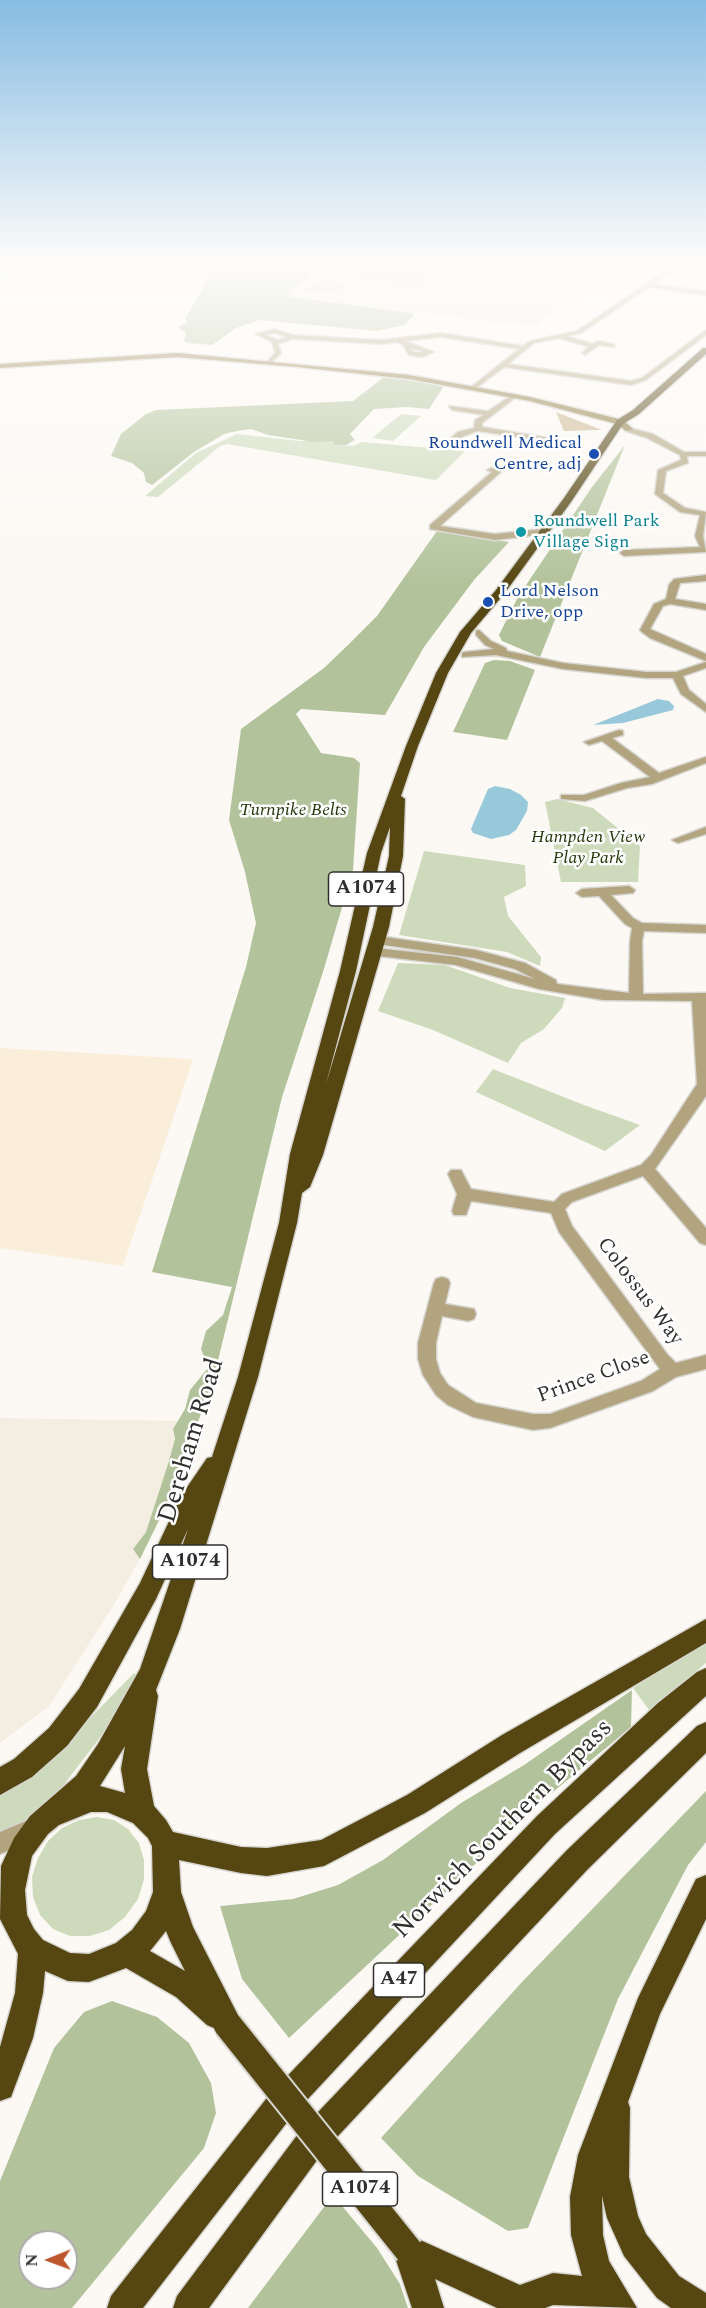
<!DOCTYPE html>
<style>
body{margin:0}
#map{position:relative;width:706px;height:2308px;overflow:hidden;background:#fcf9f4;font-family:Spectral,serif}
canvas{display:block}
.north{position:absolute;left:18px;top:2230px;width:60px;height:60px;box-sizing:border-box;background:#fff;border:2px solid #acacab;border-radius:50%;rotate:269deg;font-size:16px;font-weight:700;line-height:24px;text-align:center;color:#302f2d}
.north::after{content:'';display:block;margin:auto;width:21px;height:27px;background:#be572d;clip-path:polygon(50% 0,100% 100%,50% 72%,0 100%)}
</style>
<div id="map">
<canvas width="706" height="2308"></canvas>
<div class="north">N</div>
</div>
<script>
const ctx = document.querySelector('canvas').getContext('2d');
ctx.lineJoin = 'round';
function fillPath(path, color) { ctx.fillStyle = color; ctx.fill(path, 'evenodd'); }
const shape = rows => new Path2D(rows.map(r => 'M' + r).join(''));
function trace(path, color, width, dash) { ctx.strokeStyle = color; ctx.lineWidth = width; ctx.lineCap = dash ? 'butt' : 'round'; ctx.setLineDash(dash || []); ctx.stroke(path); }
function label(font, color, halo, rows, align = 'center') {
  ctx.font = font + ' Spectral,serif'; ctx.lineWidth = 5; ctx.setLineDash([]); ctx.textBaseline = 'middle'; ctx.strokeStyle = halo; ctx.fillStyle = color; for (const [text, x, y, turn = 0] of rows) {
    ctx.save(); ctx.translate(x, y); ctx.rotate((+turn || 0) * Math.PI / 180); ctx.textAlign = isNaN(turn) ? turn : align; if (halo) ctx.strokeText(text, 0, 0); ctx.fillText(text, 0, 0); ctx.restore();
  }
}
fillPath(shape([
 [300,261,511,261,617,271,534,326,294,299,288,292,307,279,307,276,314,270],
 [0,1418,178,1421,173,1429,174,1442,168,1464,146,1532,133,1549,140,1559,112,1608,49,1706,0,1743]
]), '#f4ede1');
fillPath(shape([
 [0,1048,193,1059,123,1266,0,1248]
]), '#faeeda');
fillPath(shape([
 [314,261,403,262,409,264,406,268,437,274,419,287,373,282,344,277],
 [320,279,351,283,335,294,303,291],
 [401,414,421,416,393,441,372,438],
 [237,434,300,441,333,441,335,445,353,446,362,442,465,451,436,480,227,444,219,447,158,497,145,496,196,453],
 [557,799,593,808,640,846,638,882,561,882,545,802],
 [424,851,525,865,526,886,504,897,508,916,541,957,540,966,507,952,399,935],
 [398,963,445,965,510,988,565,998,562,1008,544,1029,521,1043,508,1063,433,1030,378,1011],
 [493,1069,584,1105,640,1125,605,1151,476,1092],
 [706,1641,706,1663,649,1710,633,1688],
 [134,1673,137,1676,108,1727,37,1820,0,1833,0,1791,58,1751],
 [97,1817,114,1820,128,1829,139,1843,144,1860,144,1879,138,1899,125,1917,109,1930,90,1936,70,1936,53,1929,40,1915,33,1897,32,1877,38,1858,48,1841,62,1828,79,1820]
]), '#cddbbc');
fillPath(shape([
 [196,261,300,261,315,270,307,276,307,279,288,292,290,297,412,313,414,315,404,325,377,331,260,320,236,328,212,345,188,343,184,341,186,333,178,327,187,323,185,318,202,291,208,276,206,269],
 [384,377,442,384,444,386,429,409,406,407,374,409,350,434,355,440,346,445,335,445,333,441,314,442,268,435,251,429,237,431,224,434,194,452,152,485,146,482,144,473,132,463,111,456,121,434,146,414,156,410,353,401],
 [625,445,540,657,502,641,499,635,518,597,592,487],
 [437,531,509,542,474,580,424,647,385,715,301,709,296,714,321,753,354,758,360,763,353,870,323,972,282,1097,214,1377,173,1492,140,1559,133,1549,146,1532,168,1464,175,1439,173,1429,185,1409,190,1390,208,1368,201,1349,206,1331,223,1315,232,1287,152,1272,246,967,256,923,245,872,229,820,241,729,324,668,349,644,377,616],
 [494,660,510,661,535,670,507,740,453,732,485,663],
 [632,1690,631,1727,547,1797,289,2038,242,1979,220,1906,293,1899,338,1885,383,1860,461,1803,524,1765],
 [706,1791,706,1842,688,1865,618,1999,528,2228,508,2231,418,2176,381,2138,522,1982],
 [112,2001,157,2017,189,2043,211,2083,216,2113,204,2148,72,2308,0,2308,0,2181,54,2048,84,2012],
 [30,2242,66,2242,66,2278,30,2278],
 [333,2195,377,2248,400,2284,408,2308,248,2308]
]), '#b2c39b');
fillPath(shape([
 [658,699,669,701,674,706,673,710,623,723,593,725],
 [495,786,510,789,521,795,528,802,527,811,516,830,509,835,491,839,473,833,471,829,488,789]
]), '#97c9db');
fillPath(shape([
 [19,261,30,261,22,270,0,279,0,272,19,261]
]), '#97c9db');
fillPath(shape([
 [556,412,602,430,564,431]
]), '#cbb68f');
const street = shape([
 [564,261,585,261,586,262,581,267,579,263,564,261],
 [675,261,681,261,672,271,653,284,706,291,706,295,649,287,581,333,567,336,593,344,598,341,613,344,615,347,599,345,585,355,582,353,589,347,559,338,534,343,508,364,631,381,642,378,706,330,706,335,646,380,631,385,504,367,475,389,471,389,471,387,519,349,441,337,405,341,434,352,422,357,409,355,403,345,397,342,381,344,292,339,278,344,281,353,269,365,266,363,275,353,272,342,256,334,275,329,293,335,381,340,441,333,523,346,530,341,577,331,668,269,675,261],
 [275,333,286,337,278,340,266,335,275,333],
 [411,348,424,352,413,352,411,348],
 [689,261,706,261,706,264,692,263,689,261],
 [514,394,516,397,482,423,482,427,549,438,552,442,478,431,464,436,453,445,447,445,447,441,458,432,474,428,475,420,484,415,452,410,449,406,488,411,514,394],
 [626,427,653,434,684,452,706,452,706,456,687,456,688,463,666,471,663,493,685,508,706,512,703,536,706,552,624,556,620,553,624,550,700,547,695,536,700,515,680,512,655,494,658,470,681,460,680,455,647,438,626,431,626,427],
 [491,468,502,471,440,526,495,534,543,529,547,532,546,534,495,540,430,529,430,525,492,472,487,470,491,468],
 [706,575,706,581,680,583,675,599,706,604,706,610,670,604,663,606,650,629,706,654,706,661,650,638,642,632,640,630,654,604,666,599,669,585,674,579,706,575],
 [479,630,491,641,506,648,507,651,563,663,646,672,676,672,706,662,706,668,683,676,689,690,706,704,706,712,681,694,673,678,646,678,563,669,496,655,462,657,462,653,465,652,494,649,485,645,476,635,476,631,479,630],
 [619,730,623,731,623,735,612,738,659,773,706,757,706,763,652,784,627,788,585,801,561,799,561,795,584,795,621,783,650,777,602,741,589,745,584,742,619,730],
 [706,827,706,834,678,843,672,840,706,827],
 [629,886,635,890,633,893,611,895,633,918,642,923,706,925,706,933,644,931,642,941,643,994,706,993,706,1096,655,1169,706,1228,706,1245,700,1243,643,1176,572,1202,565,1209,572,1226,667,1354,676,1363,706,1355,706,1369,676,1377,653,1391,550,1428,533,1430,473,1417,448,1405,436,1395,423,1375,418,1359,418,1343,434,1283,436,1279,442,1277,448,1279,450,1283,445,1304,474,1309,476,1314,474,1319,468,1321,442,1316,436,1343,436,1359,440,1373,448,1385,476,1403,533,1414,550,1414,641,1381,660,1369,559,1232,551,1213,471,1201,466,1215,454,1215,452,1211,457,1194,448,1174,451,1170,461,1170,471,1189,554,1202,562,1194,641,1165,651,1155,697,1084,692,1001,603,1000,539,989,456,965,370,955,369,952,370,949,375,948,457,957,535,979,515,969,475,958,378,944,372,940,378,936,476,950,525,963,556,980,557,984,629,993,630,941,632,928,625,924,599,896,582,897,576,893,582,889,629,886],
 [33,1818,41,1821,44,1829,41,1837,0,1854,0,1832,33,1818]
]);
const secondary = shape([
 [177,353,409,375,530,397,623,420,633,429,626,431,617,424,530,401,409,379,297,367,177,357,0,368,0,364,177,353]
]);
const highway = shape([
 [703,348,706,348,706,354,639,414,623,424,571,502,504,594,471,633,448,673,418,746,401,796,405,799,403,856,389,927,323,1155,310,1187,302,1193,297,1223,258,1377,180,1629,156,1690,158,1696,147,1769,154,1806,166,1820,173,1832,241,1847,267,1848,321,1840,407,1795,502,1735,706,1619,706,1643,520,1753,425,1813,324,1866,267,1876,241,1873,179,1860,181,1892,193,1927,243,2025,238,2035,228,2040,218,2035,214,2028,207,2025,176,1997,126,1968,89,1982,68,1981,45,1971,43,1993,33,2038,11,2097,0,2101,0,2047,15,1993,18,1954,0,1919,1,1866,14,1838,30,1816,76,1776,98,1744,140,1669,188,1529,156,1599,97,1707,67,1746,32,1777,0,1795,0,1767,14,1759,49,1728,79,1689,140,1583,181,1496,207,1458,212,1457,238,1377,279,1223,290,1154,340,971,367,853,406,746,436,673,460,632,496,590,564,498,617,420,633,410,703,348],
 [390,827,389,856,373,927,326,1084,356,971,381,853,390,827],
 [125,1746,121,1769,125,1793,100,1786,125,1746],
 [91,1812,107,1812,133,1823,148,1838,152,1846,153,1892,146,1911,132,1930,116,1943,89,1954,70,1953,43,1940,34,1929,27,1915,25,1890,32,1856,48,1834,59,1825,91,1812],
 [166,1931,171,1943,185,1971,150,1951,166,1931],
 [706,1668,706,1696,555,1834,292,2116,143,2308,107,2308,111,2296,270,2094,537,1816,658,1703,697,1672,706,1668],
 [706,1722,706,1753,587,1870,323,2152,209,2308,173,2308,177,2296,301,2130,567,1850,697,1726,706,1722],
 [706,1875,706,1919,660,2014,628,2102,630,2108,629,2177,638,2216,646,2234,679,2276,706,2293,706,2308,671,2308,657,2298,624,2256,607,2218,602,2196,603,2235,609,2261,637,2308,553,2305,545,2308,497,2308,435,2279,444,2308,412,2308,393,2251,398,2240,409,2235,520,2285,553,2273,582,2276,571,2235,570,2197,578,2155,638,1998,696,1879,706,1875]
]);
trace(street, '#d7d5d0', 3);
trace(secondary, '#d7d5d0', 3);
trace(highway, '#d7d5d0', 3);
fillPath(street, '#b1a47f');
fillPath(secondary, '#8d7a41');
fillPath(highway, '#554612');
const highwayBridge = shape([
 [228,2025,409,2251]
]);
trace(highwayBridge, '#d7d5d0', 32, []);
trace(highwayBridge, '#554612', 28);
const sky = ctx.createLinearGradient(0, 0, 0, 584);
sky.addColorStop(0, '#87bce3');
sky.addColorStop(0.45, '#fefcfa');
sky.addColorStop(1, '#fefcfa00');
ctx.fillStyle = sky;
ctx.fillRect(0, 0, 706, 584);
for (const [x, y, r, color] of [
 [594,454,6,"#1a4fb4"],
 [521,532,6,"#0f9aa8"],
 [488,602,6,"#1a4fb4"]
]) { const dot = new Path2D(); dot.arc(x, y, r, 0, 2 * Math.PI); ctx.fillStyle = color; ctx.fill(dot); trace(dot, '#fff', 2); }
label('18px', '#164399', '#fff', [
 ["Roundwell Medical",582,444],
 ["Centre, adj",582,465],
 ["Lord Nelson",500,592,"left"],
 ["Drive, opp",500,613,"left"]
], 'right');
label('18px', '#0d838f', '#fff', [
 ["Roundwell Park",533,522],
 ["Village Sign",533,543]
], 'left');
label('italic 18px', '#263609', '#fff', [
 ["Turnpike Belts",293,811],
 ["Hampden View",588,838],
 ["Play Park",588,859]
]);
for (const [x, y, w] of [
 [366,889,75],
 [190,1562,75],
 [399,1980,51],
 [360,2189,75]
]) { const box = new Path2D(); box.roundRect(x - w / 2, y - 17, w, 34, 4.5); ctx.fillStyle = '#fff'; ctx.fill(box); trace(box, '#302f2d', 1.5); }
label('bold 20px', '#302f2d', null, [
 ["A1074",366,889],
 ["A1074",190,1562],
 ["A47",399,1980],
 ["A1074",360,2189]
]);
label('21px', '#302f2d', '#fff', [
 ["Colossus Way",639,1292,53],
 ["Prince Close",594,1378,-20]
]);
label('26px', '#302f2d', '#fff', [
 ["Dereham Road",193,1441,-73],
 ["Norwich Southern Bypass",504,1830,-45]
]);
</script>
